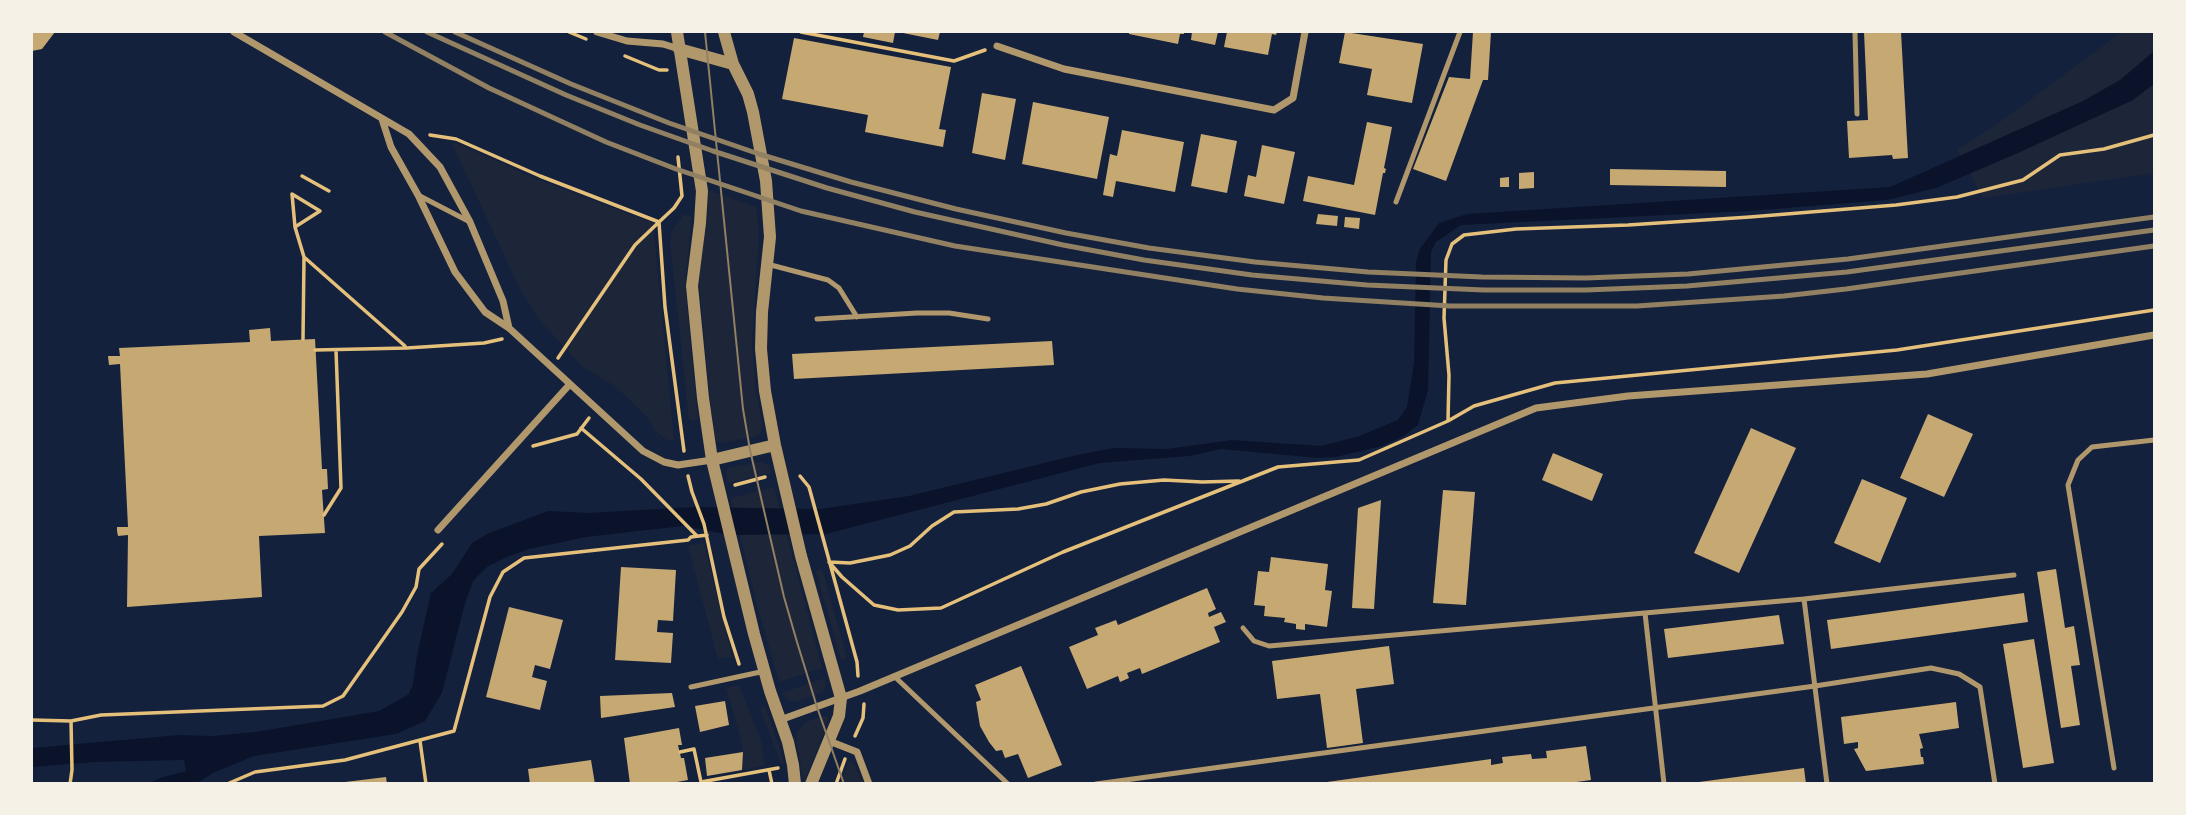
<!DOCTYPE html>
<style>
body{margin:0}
#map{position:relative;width:2186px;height:815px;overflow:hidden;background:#14213d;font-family:Inter,sans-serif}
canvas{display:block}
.frame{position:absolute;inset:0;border:33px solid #f6f1e7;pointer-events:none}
</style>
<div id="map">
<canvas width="2186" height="815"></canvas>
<div class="frame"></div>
</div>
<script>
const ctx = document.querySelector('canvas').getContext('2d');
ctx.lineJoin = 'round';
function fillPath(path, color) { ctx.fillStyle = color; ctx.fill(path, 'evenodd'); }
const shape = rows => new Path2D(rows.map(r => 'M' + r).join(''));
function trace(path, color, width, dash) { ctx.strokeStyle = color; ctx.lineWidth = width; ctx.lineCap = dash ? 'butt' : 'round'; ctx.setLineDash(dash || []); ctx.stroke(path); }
fillPath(shape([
 [2122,32,2154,32,2154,173,1983,198,1957,150,1996,125],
 [454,142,539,180,653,223,674,440,667,440,660,435,653,428,648,418,615,386,583,367,541,322,521,291,452,144],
 [705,189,756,207,759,231,752,343,756,392,763,427,759,435,754,437,720,443,716,441,711,412,699,282,700,265,707,218],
 [684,214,692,217,685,282,698,420,689,420,670,242,672,231],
 [761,462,768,465,772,473,728,483,726,472,728,468],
 [774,487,822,668,779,682,757,605,731,498],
 [704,543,732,657,718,659,688,546],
 [822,569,847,658,841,660,816,571],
 [825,678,826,686,822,693,797,701,789,701,781,693],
 [739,685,761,741,765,765,742,770,743,752,741,739,726,688],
 [765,706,781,752,784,763,781,764,760,708],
 [824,716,828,717,828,720,804,783,796,741,797,732,806,722],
 [849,761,854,764,863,783,840,783]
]), '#1d2539');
fillPath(shape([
 [2154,51,2154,84,2133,100,2018,153,1936,188,1887,200,1749,211,1461,225,1436,242,1431,252,1428,390,1418,425,1404,436,1382,446,1336,457,1318,458,1221,449,1190,456,1100,463,826,534,729,535,683,526,586,537,529,549,507,557,487,567,473,581,465,603,442,693,425,721,396,734,254,756,213,773,196,784,149,783,160,778,186,771,184,760,95,762,32,767,32,748,179,735,213,736,256,732,379,711,409,694,413,684,417,655,431,593,452,574,472,543,489,533,548,511,588,513,694,507,820,509,909,496,1077,455,1113,448,1167,449,1232,440,1321,446,1359,436,1398,420,1407,407,1414,363,1416,262,1420,249,1439,223,1467,214,1890,187,2083,101,2120,80]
]), '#0b132b');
fillPath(shape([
 [32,32,55,32,42,49,32,51],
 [864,32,895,32,893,43,863,37],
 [898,32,940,32,938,40],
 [1129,32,1184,32,1184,34,1180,34,1178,44,1129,34],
 [1192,32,1218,32,1215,45,1191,40],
 [1227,32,1277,32,1276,35,1272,34,1268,55,1224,47],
 [1345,32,1423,44,1412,103,1367,95,1372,69,1339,63],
 [1473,32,1491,32,1488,80,1483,80,1446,181,1413,169,1449,77,1470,79],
 [1864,32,1901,32,1908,158,1893,159,1892,155,1849,158,1847,121,1868,120],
 [794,38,951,67,939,129,946,130,943,147,865,132,868,115,782,99],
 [982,93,1016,99,1005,160,972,153],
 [1033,102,1109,117,1097,179,1022,164],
 [1367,122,1392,127,1384,168,1386,169,1385,173,1383,173,1375,215,1303,201,1308,176,1354,185],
 [1122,130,1184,142,1175,192,1116,181,1113,197,1103,195,1110,154,1117,156],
 [1201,134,1237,141,1227,193,1191,186],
 [1262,145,1295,152,1284,204,1244,196,1248,175,1256,177],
 [1610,169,1726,171,1726,187,1610,185],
 [1534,172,1534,188,1519,189,1519,173],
 [1509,177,1509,187,1500,187,1500,178],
 [1318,214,1338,216,1337,226,1316,224],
 [1345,217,1360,218,1359,229,1344,227],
 [270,328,271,341,315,339,322,469,327,469,328,489,322,490,325,533,259,536,262,597,127,607,128,535,118,536,117,531,117,527,128,527,120,364,109,365,108,356,120,356,119,348,250,342,249,330],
 [1052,341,1054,365,794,379,792,354],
 [1928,414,1973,434,1944,497,1900,478],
 [1751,428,1796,448,1739,573,1694,553],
 [1553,453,1603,474,1592,501,1542,480],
 [1862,479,1907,498,1880,563,1834,543],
 [1443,490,1475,492,1466,605,1433,603],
 [1381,500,1374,609,1352,608,1358,508],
 [1271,557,1328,564,1325,590,1332,591,1327,627,1305,624,1305,630,1296,629,1296,624,1284,622,1285,618,1264,616,1265,606,1254,605,1258,571,1269,572],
 [621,567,676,570,673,621,658,620,657,632,673,633,671,663,615,660],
 [2056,569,2065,628,2074,626,2080,665,2071,666,2080,725,2061,728,2037,572],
 [1207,588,1216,609,1208,613,1209,617,1221,612,1226,622,1214,627,1220,642,1142,674,1140,668,1127,673,1129,678,1120,682,1118,676,1087,689,1069,647,1098,635,1095,628,1116,620,1118,625],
 [2024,593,2028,622,1831,649,1827,620],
 [509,607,563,620,550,669,535,665,532,677,547,681,540,710,486,697],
 [1779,615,1784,644,1668,658,1664,629],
 [2034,639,2054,763,2023,768,2003,644],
 [1389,646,1394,684,1356,689,1363,743,1327,748,1320,694,1277,699,1272,661],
 [1021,666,1062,765,1028,778,1018,754,1005,758,1002,750,996,751,989,742,980,726,976,702,981,700,975,685],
 [672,693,675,707,601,718,600,696],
 [725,701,729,725,700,732,695,706],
 [1956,702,1959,728,1919,734,1923,748,1920,749,1921,757,1923,757,1924,764,1866,771,1854,749,1858,748,1858,742,1844,744,1841,717],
 [679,728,682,745,678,745,681,758,684,758,688,780,666,784,630,784,624,738],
 [1586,746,1591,780,1562,784,1327,784,1327,782,1491,759,1491,765,1503,763,1502,757,1531,754,1532,759,1547,758,1546,751],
 [743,752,742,770,707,776,705,758],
 [591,760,595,784,530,784,528,769],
 [1804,768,1806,784,1699,784,1699,782],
 [386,777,387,784,345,784,345,782]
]), '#c6a872');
trace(shape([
 [569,32,586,39],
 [801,32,954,61,985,50],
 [625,56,659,70,667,70],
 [430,135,456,139,540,176,659,222],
 [678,157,682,196,674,208,659,222,665,307,684,451],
 [302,176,329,191],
 [292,194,320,211,295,227,292,194],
 [295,227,304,257,405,346],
 [303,339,304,257],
 [315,350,407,348,484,343,502,339],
 [558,358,635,245,659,222],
 [1448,421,1449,375,1444,318,1446,260,1452,244,1464,235,1516,229,1628,225,1750,217,1896,205,1957,197,2023,180,2060,155,2104,149,2154,135],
 [581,428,641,479,697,536],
 [533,446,577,434,589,418],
 [688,476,692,492,704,524,724,617,739,664],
 [800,476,809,487,857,662,858,676],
 [735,485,765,477],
 [324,515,341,488,336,350],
 [829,562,842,577,874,605,898,610,941,608,1063,552,1278,467,1359,460,1448,421,1474,406,1555,383,1897,350,2154,310],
 [829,562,850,563,890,555,910,546,932,526,954,512,1018,509,1046,504,1081,492,1120,484,1164,480,1202,482,1239,481],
 [32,720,71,721,101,715,323,706,343,696,402,612,416,587,419,569,442,544],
 [855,736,863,718,864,704],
 [420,741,426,784],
 [680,752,694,749,701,782],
 [769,770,772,784],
 [70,784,72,770,71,721],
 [227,784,255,772,345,760,454,731,490,597,503,572,524,558,688,540,691,537,707,535],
 [702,784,701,782,778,768],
 [836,784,845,759]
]), '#e5c07b', 3.5);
trace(shape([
 [1855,32,1857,114],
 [418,195,470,222],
 [1396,202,1460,32],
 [767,264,828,280,839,288,857,317],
 [817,319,917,313,949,313,988,319],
 [1804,599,2014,575],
 [1645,613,1664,784],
 [1243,628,1254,641,1269,646,1804,599,1827,784],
 [894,676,1008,784],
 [691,687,765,671],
 [2114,768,2068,485,2078,460,2092,447,2154,440],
 [1096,784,1815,686,1931,668,1959,674,1980,687,1995,784]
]), '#b1986c', 5);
trace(shape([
 [234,32,409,134,440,167,470,222,503,301,509,328],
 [597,32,627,41,663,44,679,49],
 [997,46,1064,69,1274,110,1293,98,1305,32],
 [382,119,391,147,418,195,455,272,485,312,509,328,643,451,664,462,678,465,712,460],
 [438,530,570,384],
 [780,720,860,691,1536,408,1628,396,1927,374,2154,335],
 [829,741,857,752,869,784]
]), '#b1986c', 7);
trace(shape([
 [677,32,702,191,700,223,692,286,703,398,712,460,754,634,770,691,788,742,793,765,795,784],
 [724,32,733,64,748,94,753,112,766,181,770,237,762,312,761,349,765,391,775,445,801,556,841,698,839,716,811,784],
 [679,49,733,64],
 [712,460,775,445]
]), '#b1986c', 12);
trace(shape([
 [705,32,743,409,750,450,784,597,797,642,817,707,844,784]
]), '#918062', 2);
trace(shape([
 [385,32,489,88,606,142,676,169,801,211,955,246,1237,289,1323,298,1450,306,1637,306,1784,296,1846,289,2154,246],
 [427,32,566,95,640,125,713,151,827,188,915,212,1063,245,1144,260,1252,275,1367,285,1484,290,1586,290,1687,286,1847,272,2154,230],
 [455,32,571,84,669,123,759,154,851,182,956,209,1066,233,1149,248,1255,262,1368,272,1482,277,1586,278,1688,274,1848,259,2154,217]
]), '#918062', 5);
</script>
